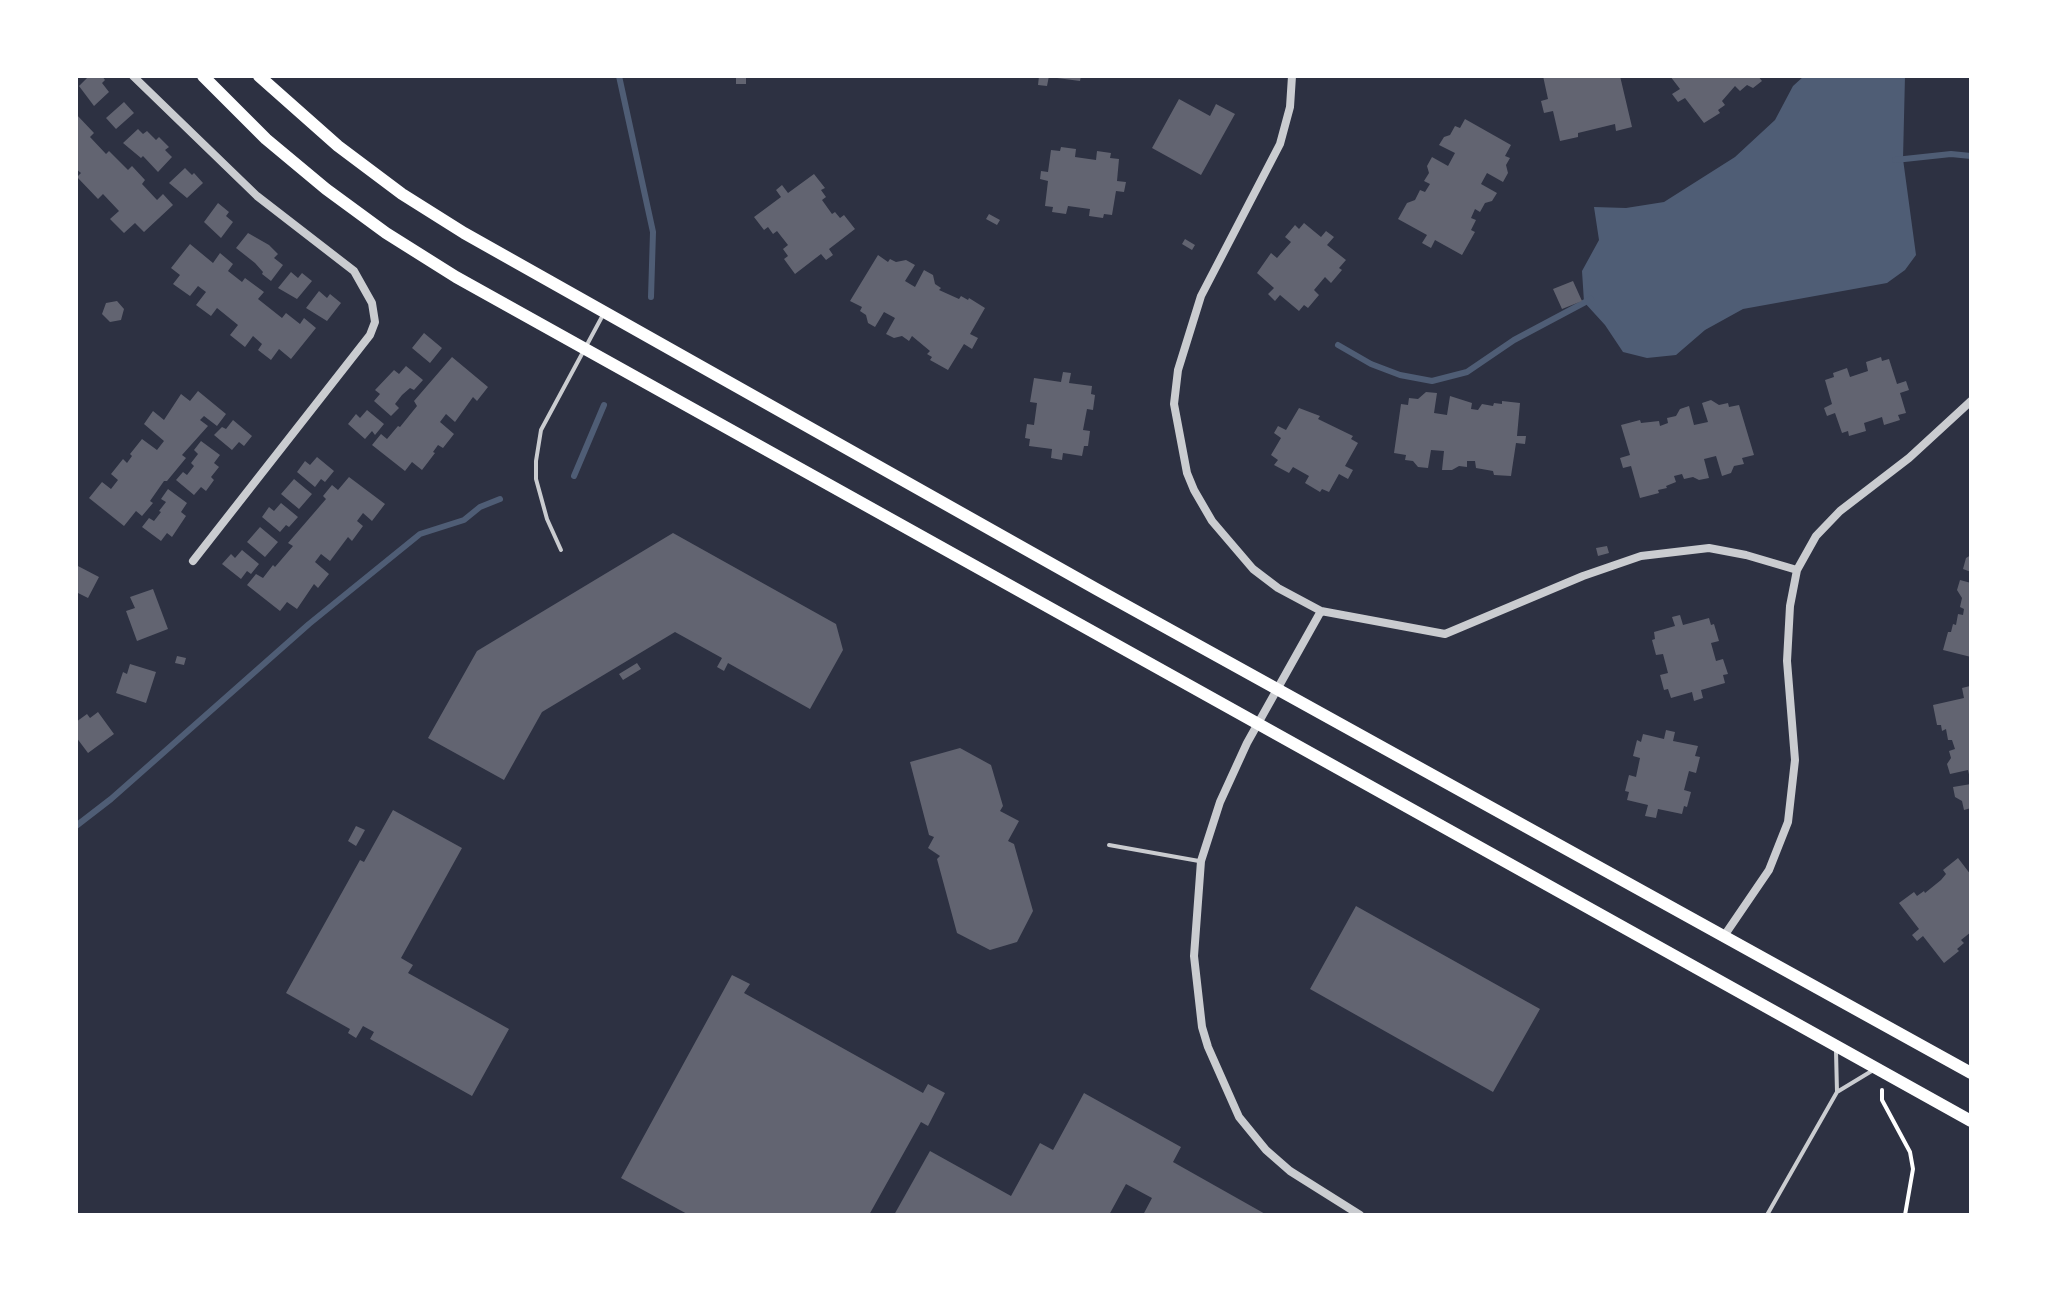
<!DOCTYPE html>
<style>
body{margin:0}
#map{position:relative;width:2047px;height:1291px;overflow:hidden;background:#2d3142;font-family:"Crimson Pro",serif}
canvas{display:block}
.frame{position:absolute;inset:0;border:78px solid #fff;pointer-events:none}
</style>
<div id="map">
<canvas width="2047" height="1291"></canvas>
<div class="frame"></div>
</div>
<script>
const ctx = document.querySelector('canvas').getContext('2d');
ctx.lineJoin = 'round';
function fillPath(path, color) { ctx.fillStyle = color; ctx.fill(path, 'evenodd'); }
const shape = rows => new Path2D(rows.map(r => 'M' + r).join(''));
function trace(path, color, width, dash) { ctx.strokeStyle = color; ctx.lineWidth = width; ctx.lineCap = dash ? 'butt' : 'round'; ctx.setLineDash(dash || []); ctx.stroke(path); }
fillPath(shape([
 [1804,76,1905,76,1903,159,1916,255,1905,270,1887,283,1743,309,1705,330,1676,355,1647,358,1623,352,1605,325,1584,302,1582,271,1599,240,1594,207,1626,208,1664,202,1735,157,1775,120,1793,86]
]), '#4f5d75');
trace(shape([
 [619,76,653,232,651,297],
 [1895,160,1951,154,1971,156],
 [1338,345,1371,364,1400,375,1432,381,1467,372,1514,340,1591,299],
 [574,476,604,405],
 [76,826,111,799,309,624,420,534,464,520,480,507,500,499]
]), '#4f5d75', 6);
fillPath(shape([
 [89,76,102,76,105,80,102,83,109,92,94,106,79,86],
 [736,76,746,76,746,84,736,84],
 [1039,76,1049,76,1047,86,1038,85],
 [1057,76,1081,76,1080,81,1057,78],
 [1543,76,1620,76,1632,127,1616,131,1615,124,1578,133,1578,137,1560,141,1553,111,1544,113,1541,101,1548,99],
 [1670,76,1758,76,1762,81,1753,88,1747,85,1740,91,1735,86,1722,101,1725,105,1718,110,1720,113,1704,123,1685,98,1678,102,1672,94,1680,89],
 [1179,99,1210,116,1216,104,1235,114,1201,175,1152,148],
 [124,102,134,113,116,129,106,118],
 [76,114,94,133,90,137,106,154,109,151,128,170,132,166,145,180,142,184,157,200,163,194,173,205,144,232,135,223,124,233,110,219,119,211,103,194,98,199,77,177,81,173,76,169],
 [1465,119,1511,145,1505,156,1510,158,1506,165,1508,173,1503,182,1487,173,1481,184,1497,193,1492,201,1485,203,1480,212,1475,209,1471,218,1476,220,1471,230,1475,232,1462,255,1435,240,1431,248,1422,243,1427,235,1398,219,1407,203,1415,200,1420,190,1425,192,1430,184,1424,181,1429,173,1427,166,1432,157,1448,166,1455,153,1439,145,1444,137,1450,135,1455,126,1460,128],
 [138,129,143,134,147,131,156,140,159,137,169,147,165,150,172,157,158,172,143,156,141,158,123,143],
 [1061,147,1076,149,1075,157,1096,160,1097,151,1111,153,1110,158,1119,159,1117,181,1126,182,1124,192,1116,191,1112,215,1104,214,1103,218,1089,216,1090,209,1068,206,1066,214,1052,212,1053,207,1045,206,1048,181,1040,179,1041,171,1048,172,1051,150,1060,151],
 [185,168,192,175,194,173,203,183,187,198,169,183],
 [814,174,825,188,821,190,826,197,822,200,832,214,835,212,840,218,844,215,855,229,829,249,833,255,826,260,821,254,795,274,784,259,788,256,783,249,788,245,777,231,773,234,768,227,764,230,754,217,781,197,776,190,782,185,788,193],
 [218,203,229,212,226,216,233,222,221,238,204,222],
 [989,214,1000,220,997,225,986,219],
 [1304,223,1321,237,1326,231,1334,237,1327,245,1346,260,1339,268,1342,270,1331,283,1325,277,1314,290,1319,295,1308,308,1304,305,1299,311,1280,295,1275,301,1268,294,1274,288,1257,273,1271,253,1277,258,1291,242,1285,237,1295,225,1299,229],
 [248,233,269,245,278,254,274,258,283,265,271,281,262,274,263,272,255,263,236,248],
 [1185,239,1195,245,1192,250,1182,244],
 [190,244,213,263,220,253,233,264,228,271,242,282,245,278,264,292,258,299,282,318,286,313,300,324,304,318,316,328,291,359,279,349,271,360,258,350,262,344,253,336,245,347,230,335,238,325,217,308,211,316,196,305,206,292,198,286,190,296,173,284,180,275,171,268],
 [878,255,888,262,890,259,896,262,906,260,915,265,905,281,915,287,924,270,933,275,935,284,941,288,939,290,959,299,961,296,968,300,969,298,985,308,970,334,978,338,972,349,964,344,948,370,930,360,932,357,927,354,930,351,912,336,909,341,902,336,894,338,886,334,895,318,884,312,875,327,868,323,866,315,860,311,862,307,850,301],
 [291,272,298,278,302,273,312,281,297,299,278,288],
 [1573,281,1582,301,1562,309,1553,289],
 [319,291,327,298,330,294,341,303,327,321,306,308],
 [117,301,124,309,121,320,110,322,102,314,106,303],
 [424,333,442,348,430,363,412,348],
 [452,357,488,387,477,401,473,397,455,422,446,414,440,422,454,434,443,448,438,445,433,452,435,453,422,470,412,462,405,471,372,445,381,434,387,439,398,426,400,427,417,406,414,401],
 [1881,357,1882,361,1889,359,1897,384,1906,381,1909,390,1900,393,1906,413,1898,415,1900,420,1884,425,1882,417,1864,423,1866,431,1849,436,1848,431,1842,433,1835,413,1827,416,1824,408,1832,404,1825,380,1834,377,1833,373,1847,368,1850,377,1868,371,1866,362],
 [406,366,423,380,414,390,410,388,402,395,395,404,399,408,391,416,374,401,380,394,375,390,394,370,399,374],
 [1063,372,1071,373,1069,383,1092,386,1091,394,1095,395,1093,410,1087,409,1083,430,1090,431,1088,446,1084,446,1082,456,1063,453,1062,460,1051,458,1052,449,1029,446,1030,439,1025,438,1027,424,1034,425,1037,403,1030,402,1034,378,1061,382],
 [198,391,226,414,217,426,204,416,200,420,208,426,182,455,186,458,167,481,164,481,150,501,153,503,142,516,136,511,124,526,89,498,102,482,111,489,118,480,111,474,123,459,127,463,132,456,130,454,142,439,157,450,164,441,144,424,153,411,164,420,181,394,190,401],
 [1426,392,1437,393,1434,413,1447,415,1450,396,1472,403,1471,409,1478,410,1482,404,1493,406,1494,403,1502,404,1502,401,1520,403,1517,436,1526,436,1525,444,1516,443,1511,476,1494,475,1493,471,1476,468,1475,461,1467,461,1467,467,1459,466,1452,470,1442,470,1444,451,1431,450,1428,468,1418,467,1413,461,1405,460,1406,455,1394,453,1401,404,1408,405,1409,398,1418,399],
 [1711,400,1719,405,1728,403,1729,407,1739,405,1754,455,1742,458,1744,464,1734,466,1731,473,1722,476,1716,456,1704,459,1709,478,1699,480,1693,477,1684,479,1682,474,1674,476,1676,482,1666,486,1667,488,1658,490,1659,493,1640,498,1631,466,1623,468,1620,458,1630,455,1621,425,1640,420,1641,423,1659,421,1660,426,1668,423,1667,418,1676,416,1680,409,1689,406,1694,425,1708,422,1702,403],
 [1299,408,1320,416,1318,419,1353,436,1351,439,1358,443,1345,466,1353,470,1348,479,1339,474,1329,492,1322,489,1320,492,1305,483,1309,476,1293,467,1289,473,1274,465,1278,460,1271,455,1281,438,1274,433,1278,426,1286,430],
 [367,410,384,424,375,435,372,431,365,439,348,424,356,414,360,418],
 [233,420,252,436,244,446,239,442,232,450,214,435,222,427,226,429],
 [201,441,220,455,214,463,219,467,211,477,214,480,206,491,201,487,194,495,176,480,183,472,187,475,194,466,191,463,198,454,194,450],
 [317,457,334,471,325,482,321,479,315,487,297,472,305,461,310,465],
 [349,477,385,504,372,521,363,513,357,521,363,526,352,541,348,537,330,561,321,554,315,562,329,574,318,588,314,584,297,609,287,602,280,611,247,585,256,574,263,578,273,565,275,567,293,546,288,543,326,499,323,496,332,485,338,490],
 [294,479,312,494,299,509,281,494],
 [168,489,187,503,181,512,186,516,172,537,167,533,161,541,142,527,149,518,154,521,161,512,159,511,166,502,161,499],
 [281,503,298,517,289,527,286,525,280,532,262,517,269,507,274,511],
 [260,527,278,542,265,557,247,542],
 [673,533,836,624,843,650,810,709,728,663,724,671,717,667,722,658,675,632,542,712,504,780,428,738,477,651],
 [1607,546,1609,553,1598,556,1596,548],
 [242,550,259,564,251,574,247,571,241,579,222,564,231,554,235,558],
 [1971,555,1971,572,1963,569,1966,558],
 [76,565,99,577,88,598,76,592],
 [1960,580,1971,583,1971,657,1943,650,1948,632,1951,632,1953,624,1956,625,1958,614,1963,615,1964,609,1960,607,1962,598,1957,590],
 [153,589,168,629,137,641,126,611,135,608,130,597],
 [1680,615,1683,625,1709,618,1711,625,1714,624,1719,641,1711,643,1716,661,1723,659,1728,674,1723,675,1725,683,1701,690,1703,698,1694,701,1692,692,1671,698,1668,689,1664,690,1660,675,1668,673,1663,654,1656,655,1652,640,1655,639,1654,632,1675,626,1672,617],
 [177,656,186,658,184,665,175,663],
 [637,663,641,669,623,680,619,674],
 [130,664,156,672,146,703,116,693,123,672,127,674],
 [1970,686,1971,779,1970,779,1968,770,1950,774,1947,764,1951,758,1949,751,1955,749,1952,740,1948,740,1946,729,1942,731,1941,725,1937,725,1933,705,1964,698,1962,688],
 [98,712,114,734,88,753,76,737,76,722,87,714,90,718],
 [1666,730,1675,732,1673,741,1698,746,1695,756,1700,757,1696,773,1689,771,1684,790,1691,792,1687,807,1684,806,1682,814,1658,809,1656,818,1645,816,1648,805,1627,800,1629,792,1625,791,1629,775,1636,777,1640,758,1633,756,1637,740,1641,742,1643,734,1664,739],
 [960,748,991,765,1003,806,1000,811,1019,821,1008,841,1014,844,1033,911,1017,942,990,950,957,933,937,859,940,856,928,848,934,837,929,835,910,762],
 [1971,784,1971,808,1964,810,1962,801,1955,797,1953,787],
 [393,810,462,848,401,958,413,965,408,973,509,1029,472,1096,370,1039,374,1032,363,1026,356,1038,348,1033,350,1029,286,993,360,860,364,862],
 [356,826,365,830,356,846,348,841],
 [1958,858,1971,875,1971,932,1961,940,1964,943,1957,949,1959,951,1944,963,1923,936,1917,941,1912,935,1919,929,1899,903,1914,892,1917,896,1924,891,1925,893,1941,880,1946,874,1943,870],
 [1356,906,1540,1009,1493,1092,1310,989],
 [732,975,750,984,744,993,923,1093,928,1084,945,1093,928,1126,921,1122,869,1215,689,1215,621,1178],
 [1084,1093,1181,1147,1173,1162,1267,1215,1143,1215,1152,1198,1126,1184,1109,1215,894,1215,930,1151,1011,1196,1040,1143,1053,1150]
]), '#626471');
trace(shape([
 [1882,1090,1882,1100,1910,1152,1913,1169,1905,1215]
]), '#fff', 4);
trace(shape([
 [561,550,547,519,536,479,536,461,541,430,604,313],
 [1109,845,1199,861],
 [1836,1051,1837,1092],
 [1767,1215,1837,1092,1875,1069]
]), '#caccd0', 4);
trace(shape([
 [133,76,257,196,354,271,372,303,375,322,370,335,193,561],
 [1292,76,1290,107,1280,144,1201,296,1178,370,1174,404,1187,473,1194,490,1212,521,1253,569,1278,588,1321,611,1445,634,1583,576,1641,556,1709,548,1746,555,1797,570],
 [1321,611,1247,743,1220,802,1201,861,1194,956,1202,1027,1208,1047,1239,1117,1266,1150,1290,1171,1360,1215],
 [1724,936,1769,870,1788,822,1795,760,1787,661,1790,606,1797,570,1816,536,1840,511,1909,458,1971,401]
]), '#caccd0', 8);
trace(shape([
 [203,76,266,139,326,189,386,233,456,277,1971,1121],
 [259,76,338,146,402,194,464,233,1098,590,1971,1073]
]), '#fff', 12);
</script>
